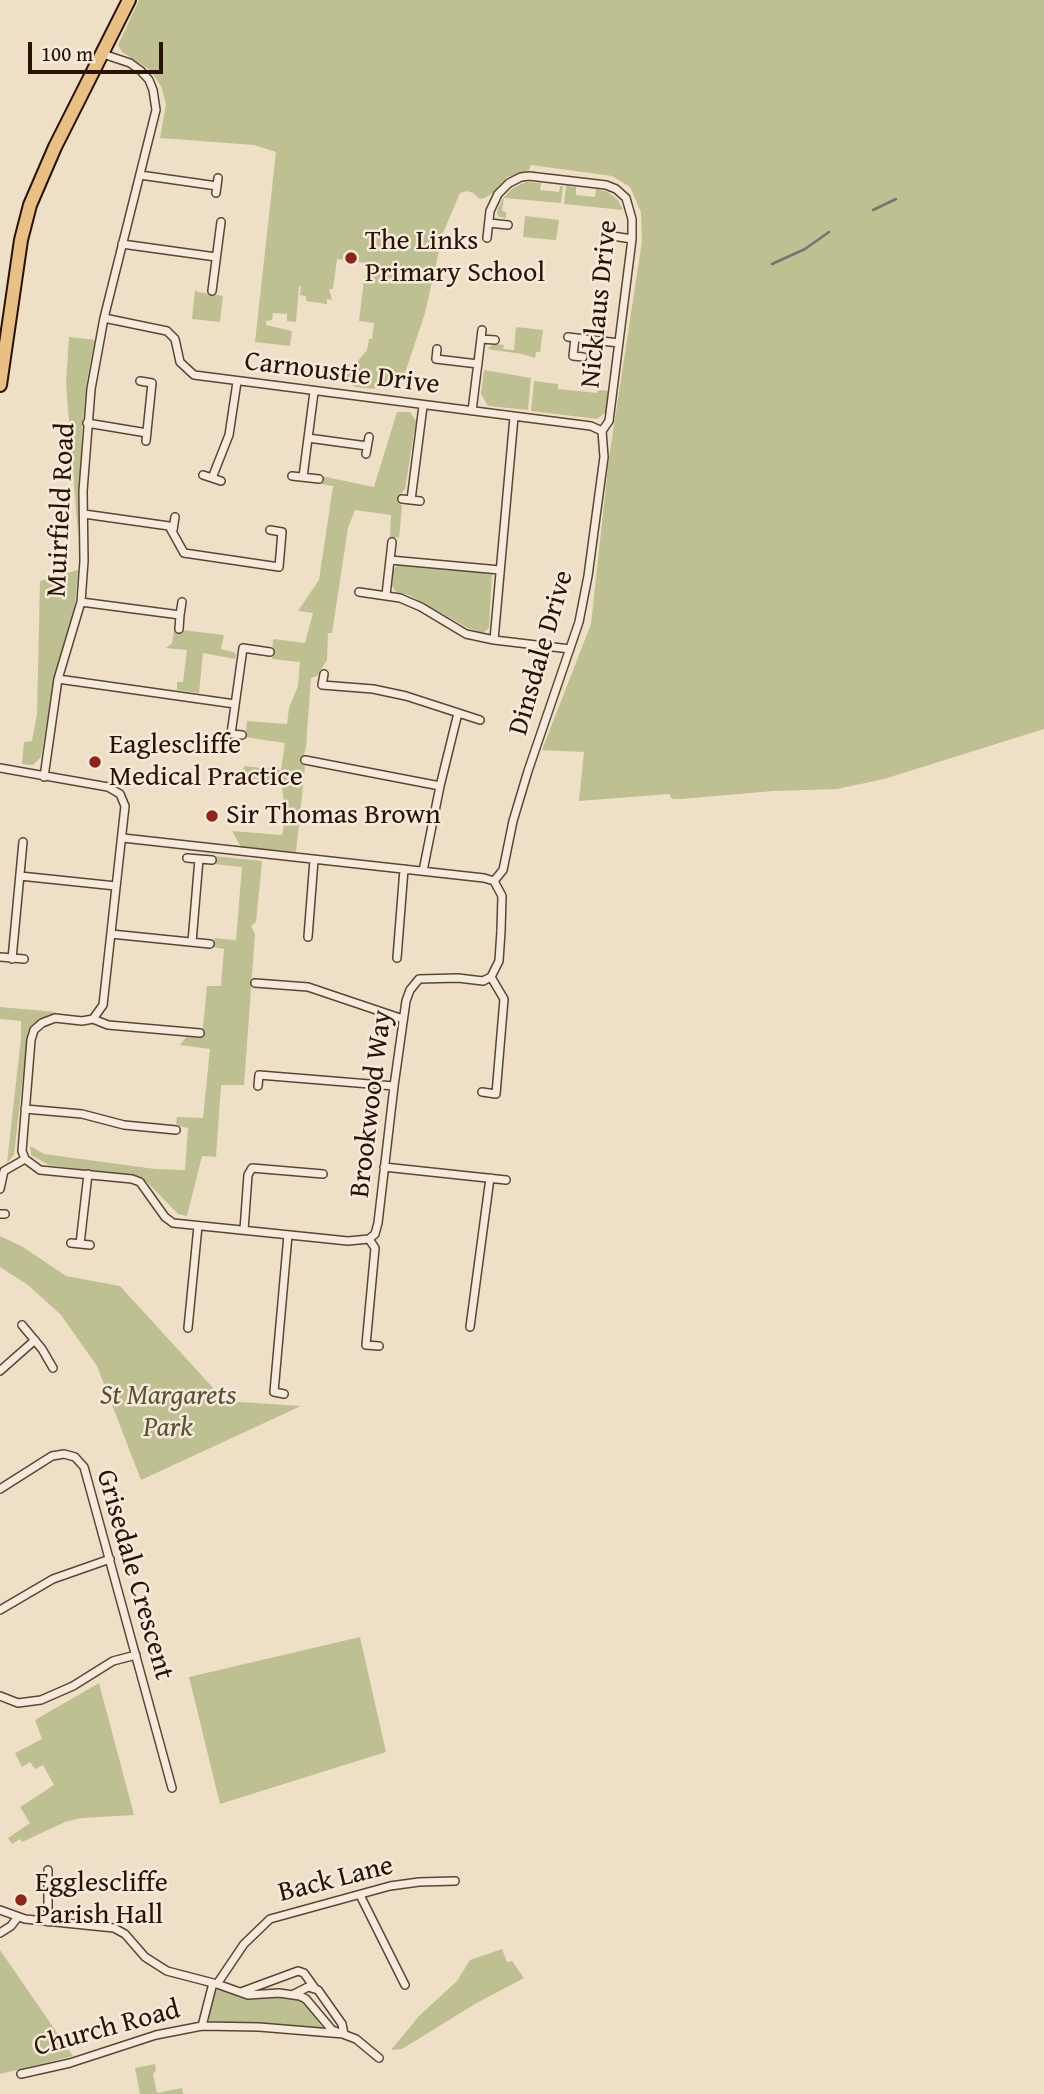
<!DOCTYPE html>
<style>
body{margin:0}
#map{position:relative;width:1044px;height:2094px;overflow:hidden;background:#efdfc7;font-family:"Gentium Book Plus",serif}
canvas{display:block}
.scale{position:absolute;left:28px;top:42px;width:135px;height:32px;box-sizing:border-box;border:4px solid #281301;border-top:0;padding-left:9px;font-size:21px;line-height:24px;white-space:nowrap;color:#281301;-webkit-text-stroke:5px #f5eadb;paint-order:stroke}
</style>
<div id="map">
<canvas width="1044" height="2094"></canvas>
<div class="scale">100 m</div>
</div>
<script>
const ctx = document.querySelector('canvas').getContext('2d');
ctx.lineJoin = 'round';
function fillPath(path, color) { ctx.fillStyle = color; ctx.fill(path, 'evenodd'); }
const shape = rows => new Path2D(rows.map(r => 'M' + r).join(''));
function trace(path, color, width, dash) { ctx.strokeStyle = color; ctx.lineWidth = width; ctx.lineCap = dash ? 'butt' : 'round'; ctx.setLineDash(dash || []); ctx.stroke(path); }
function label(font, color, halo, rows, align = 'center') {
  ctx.font = font + ' "Gentium Book Plus",serif'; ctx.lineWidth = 5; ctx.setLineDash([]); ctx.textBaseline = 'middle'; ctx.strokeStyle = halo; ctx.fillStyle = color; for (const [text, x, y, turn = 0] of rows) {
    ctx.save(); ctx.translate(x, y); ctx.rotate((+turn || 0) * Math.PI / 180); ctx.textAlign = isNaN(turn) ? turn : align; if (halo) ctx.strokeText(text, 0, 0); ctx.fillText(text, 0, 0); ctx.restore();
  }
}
fillPath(shape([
 [139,0,1044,0,1044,729,884,779,837,789,773,791,681,799,672,799,669,794,579,801,584,752,542,750,591,624,609,458,642,241,641,212,630,187,612,176,531,165,529,170,507,177,494,192,485,198,480,199,473,193,467,191,460,193,443,233,425,313,403,379,373,389,355,387,344,378,367,350,369,339,372,339,374,323,359,321,366,263,337,259,333,289,329,289,332,300,327,299,327,304,306,301,306,296,300,295,301,286,299,286,296,322,287,321,287,314,273,313,272,320,266,321,266,325,292,331,290,346,255,342,276,152,254,145,160,138,166,104,161,86,150,70,122,52,118,45],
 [526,182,541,183,540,190,559,192,560,186,563,186,561,203,504,198,502,211,506,212,506,218,499,217,497,213,498,208,503,198,513,188],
 [566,186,576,187,576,195,595,197,596,189,608,192,618,200,623,210,564,204],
 [525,216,559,220,556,240,523,237],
 [195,290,198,292,223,296,220,322,192,319],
 [516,327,543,330,540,352,536,352,535,358,522,354,487,349,494,344,504,345,503,349,514,350],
 [69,337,95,340,87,380,82,430,78,535,66,383],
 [484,370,531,378,528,410,488,406,481,394],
 [534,381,558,384,558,389,597,393,598,390,609,391,606,412,597,419,531,411],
 [397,412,410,412,416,421,405,489,401,494,400,502,402,507,399,538,390,537,391,515,355,510,348,528,332,633,328,633,327,660,317,676,311,678,306,747,302,763,305,767,296,852,241,847,232,831,282,835,286,816,281,781,242,778,244,766,281,770,285,743,245,737,247,721,287,724,289,708,298,686,300,662,272,659,273,639,305,643,313,613,298,611,319,580,333,486,320,484,321,476,374,487],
 [401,563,492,574,489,628,483,633,468,628,409,595,396,592,392,586,393,569],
 [78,570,74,614,54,678,41,757,33,765,22,764,24,742,32,741,37,714,40,581],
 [174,629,224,635,221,649,236,653,235,659,203,653,199,693,177,690,177,682,183,682,187,650,166,648,172,643],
 [214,856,262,861,256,922,251,926,255,934,244,1085,221,1085,216,1157,202,1156,187,1216,178,1214,142,1177,49,1165,31,1155,30,1146,44,1154,155,1169,185,1170,188,1128,179,1126,176,1123,177,1117,203,1118,210,1049,180,1045,187,1036,202,1037,207,986,221,986,224,949,213,947,214,938,236,940,242,867,213,864],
 [0,1007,56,1012,39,1020,28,1031,14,1155,7,1163,21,1038,21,1021,0,1019],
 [0,1236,23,1247,66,1276,120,1286,225,1401,301,1406,141,1480,97,1366,61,1315,28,1285,0,1267],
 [360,1637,386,1752,220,1804,189,1677],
 [99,1683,134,1815,81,1818,65,1822,22,1842,20,1839,12,1844,8,1838,30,1823,20,1807,54,1785,43,1765,35,1769,30,1762,22,1767,15,1753,42,1739,35,1720],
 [502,1949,507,1962,512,1961,524,1978,475,2004,402,2049,391,2050,419,2016,457,1981,470,1960],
 [0,1950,73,2056,0,2074],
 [220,1989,247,1998,284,1996,295,1998,305,2003,322,2027,319,2029,257,2023,210,2022,208,2018,210,2003,216,1990],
 [155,2064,156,2070,153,2074,157,2093,182,2088,183,2094,140,2094,135,2068]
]), '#bec092');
trace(shape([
 [873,210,896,199],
 [772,264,805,249,829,232]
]), '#6f7773', 2.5);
const street = shape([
 [140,175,217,186],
 [216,193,218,178],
 [489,223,508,225],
 [606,235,632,239],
 [487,238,490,211,498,194,509,183,521,177,529,176,606,185,616,189,626,198,632,219,632,239,609,421,602,431],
 [122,244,216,257],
 [212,291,221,222],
 [104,318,167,331,175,339,180,362,194,375,591,426,602,431],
 [568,337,619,343],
 [575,338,573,356,583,357],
 [481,339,495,340],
 [437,349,436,359,478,364],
 [140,381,152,383,146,441],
 [472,411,482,330],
 [87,423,147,433],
 [308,438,367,446],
 [366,454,369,437],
 [203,475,221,481],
 [292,476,319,479],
 [303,477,314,392],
 [212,478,229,435,237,382],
 [402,499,420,501],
 [411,500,423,406],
 [84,514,169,526,184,553,279,567,282,532,270,530],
 [173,530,175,517],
 [390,560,500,570],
 [359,592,400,598,421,607,466,634,494,640,570,649],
 [386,595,392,542],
 [81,602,180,615,182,602],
 [179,629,180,615],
 [494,640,514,417],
 [324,674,322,685,373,689,406,696,480,720],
 [58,679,235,704],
 [242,735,231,734,243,648,270,652],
 [305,760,440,786],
 [0,768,108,787,120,794,125,806,103,1005,93,1019,82,1021,55,1018,42,1023,34,1030,31,1040,22,1151,25,1159,40,1170,132,1179,140,1182,165,1217,173,1223,348,1241,369,1239],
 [44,777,58,679,81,602,84,561,83,491,91,389,104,318,156,110,153,90,149,80,141,71,130,63,103,54],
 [123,838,484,878,494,881],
 [187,858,212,860],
 [423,871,440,786,458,713],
 [20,876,116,886],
 [494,881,503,870,513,821,528,771,579,622,588,576,604,457,602,431],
 [111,934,210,944],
 [308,937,314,860],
 [192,942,199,859],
 [0,957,24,959],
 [397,958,404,869],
 [12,959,23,842],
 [255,983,308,987,403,1019],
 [93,1019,108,1025,200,1033],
 [258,1086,259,1075,394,1086],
 [482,1092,496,1094,504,999,491,977],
 [25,1109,82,1114,124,1125,176,1130],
 [384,1167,506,1180],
 [0,1189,4,1171,25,1159],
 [0,1214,5,1214],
 [244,1230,248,1175,252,1168,323,1174],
 [369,1239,375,1234,378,1223,394,1086,406,1001,410,990,419,979,458,978,483,981,491,977,499,961,501,931,502,896,494,881],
 [369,1239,375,1248,366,1345,379,1346],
 [71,1243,90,1245],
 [80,1244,88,1174],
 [22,1325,42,1349,53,1368],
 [470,1327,490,1178],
 [188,1328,198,1226],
 [0,1371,35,1340],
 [284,1394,274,1392,288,1235],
 [0,1489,52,1456,64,1454,75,1457,84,1467,172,1788],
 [0,1610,53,1579,110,1559],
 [0,1696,18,1703,41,1700,73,1686,113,1661,136,1655],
 [360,1895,405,1985],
 [0,1910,25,1919,114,1928,125,1934,145,1957,167,1971,217,1984,248,1995,279,1993,300,1996,306,1999,332,2030,356,2039,379,2058],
 [48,1922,48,1870],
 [0,1933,11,1926,18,1917],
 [217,1984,244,1944,270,1919,390,1886,419,1882,455,1881],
 [241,1992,298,1971,304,1973,314,1987],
 [202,2026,259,2027,344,2034,342,2024,318,1990,308,1987,294,1994],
 [21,2074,70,2063,156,2035,202,2026,213,1983]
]);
const primary = shape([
 [0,385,21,240,30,205,55,147,129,0]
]);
trace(street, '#5a4632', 10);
trace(primary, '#281301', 16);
trace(street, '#f5eadb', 7);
trace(primary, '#e8c084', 12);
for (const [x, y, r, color] of [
 [351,258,7,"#8f2418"],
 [95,762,7,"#8f2418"],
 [212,816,7,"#8f2418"],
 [21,1900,7,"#8f2418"]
]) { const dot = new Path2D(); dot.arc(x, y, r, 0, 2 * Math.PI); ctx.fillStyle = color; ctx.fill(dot); trace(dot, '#f5eadb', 2.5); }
label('28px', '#281301', '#f5eadb', [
 ["The Links",365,242],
 ["Primary School",365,274],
 ["Eaglescliffe",109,746],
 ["Medical Practice",109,778],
 ["Sir Thomas Brown",226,816],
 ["Egglescliffe",35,1884],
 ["Parish Hall",35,1916]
], 'left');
label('28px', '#281301', '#f5eadb', [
 ["Nicklaus Drive",600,304,-84],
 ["Carnoustie Drive",342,374,7],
 ["Muirfield Road",62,510,-87],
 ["Dinsdale Drive",542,653,-74],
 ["Brookwood Way",372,1104,-83],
 ["Grisedale Crescent",134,1575,74],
 ["Back Lane",336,1880,-14],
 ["Church Road",107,2029,-15]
]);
label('italic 28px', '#5c5034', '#f5eadb', [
 ["St Margarets",168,1397],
 ["Park",168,1429]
]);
</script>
